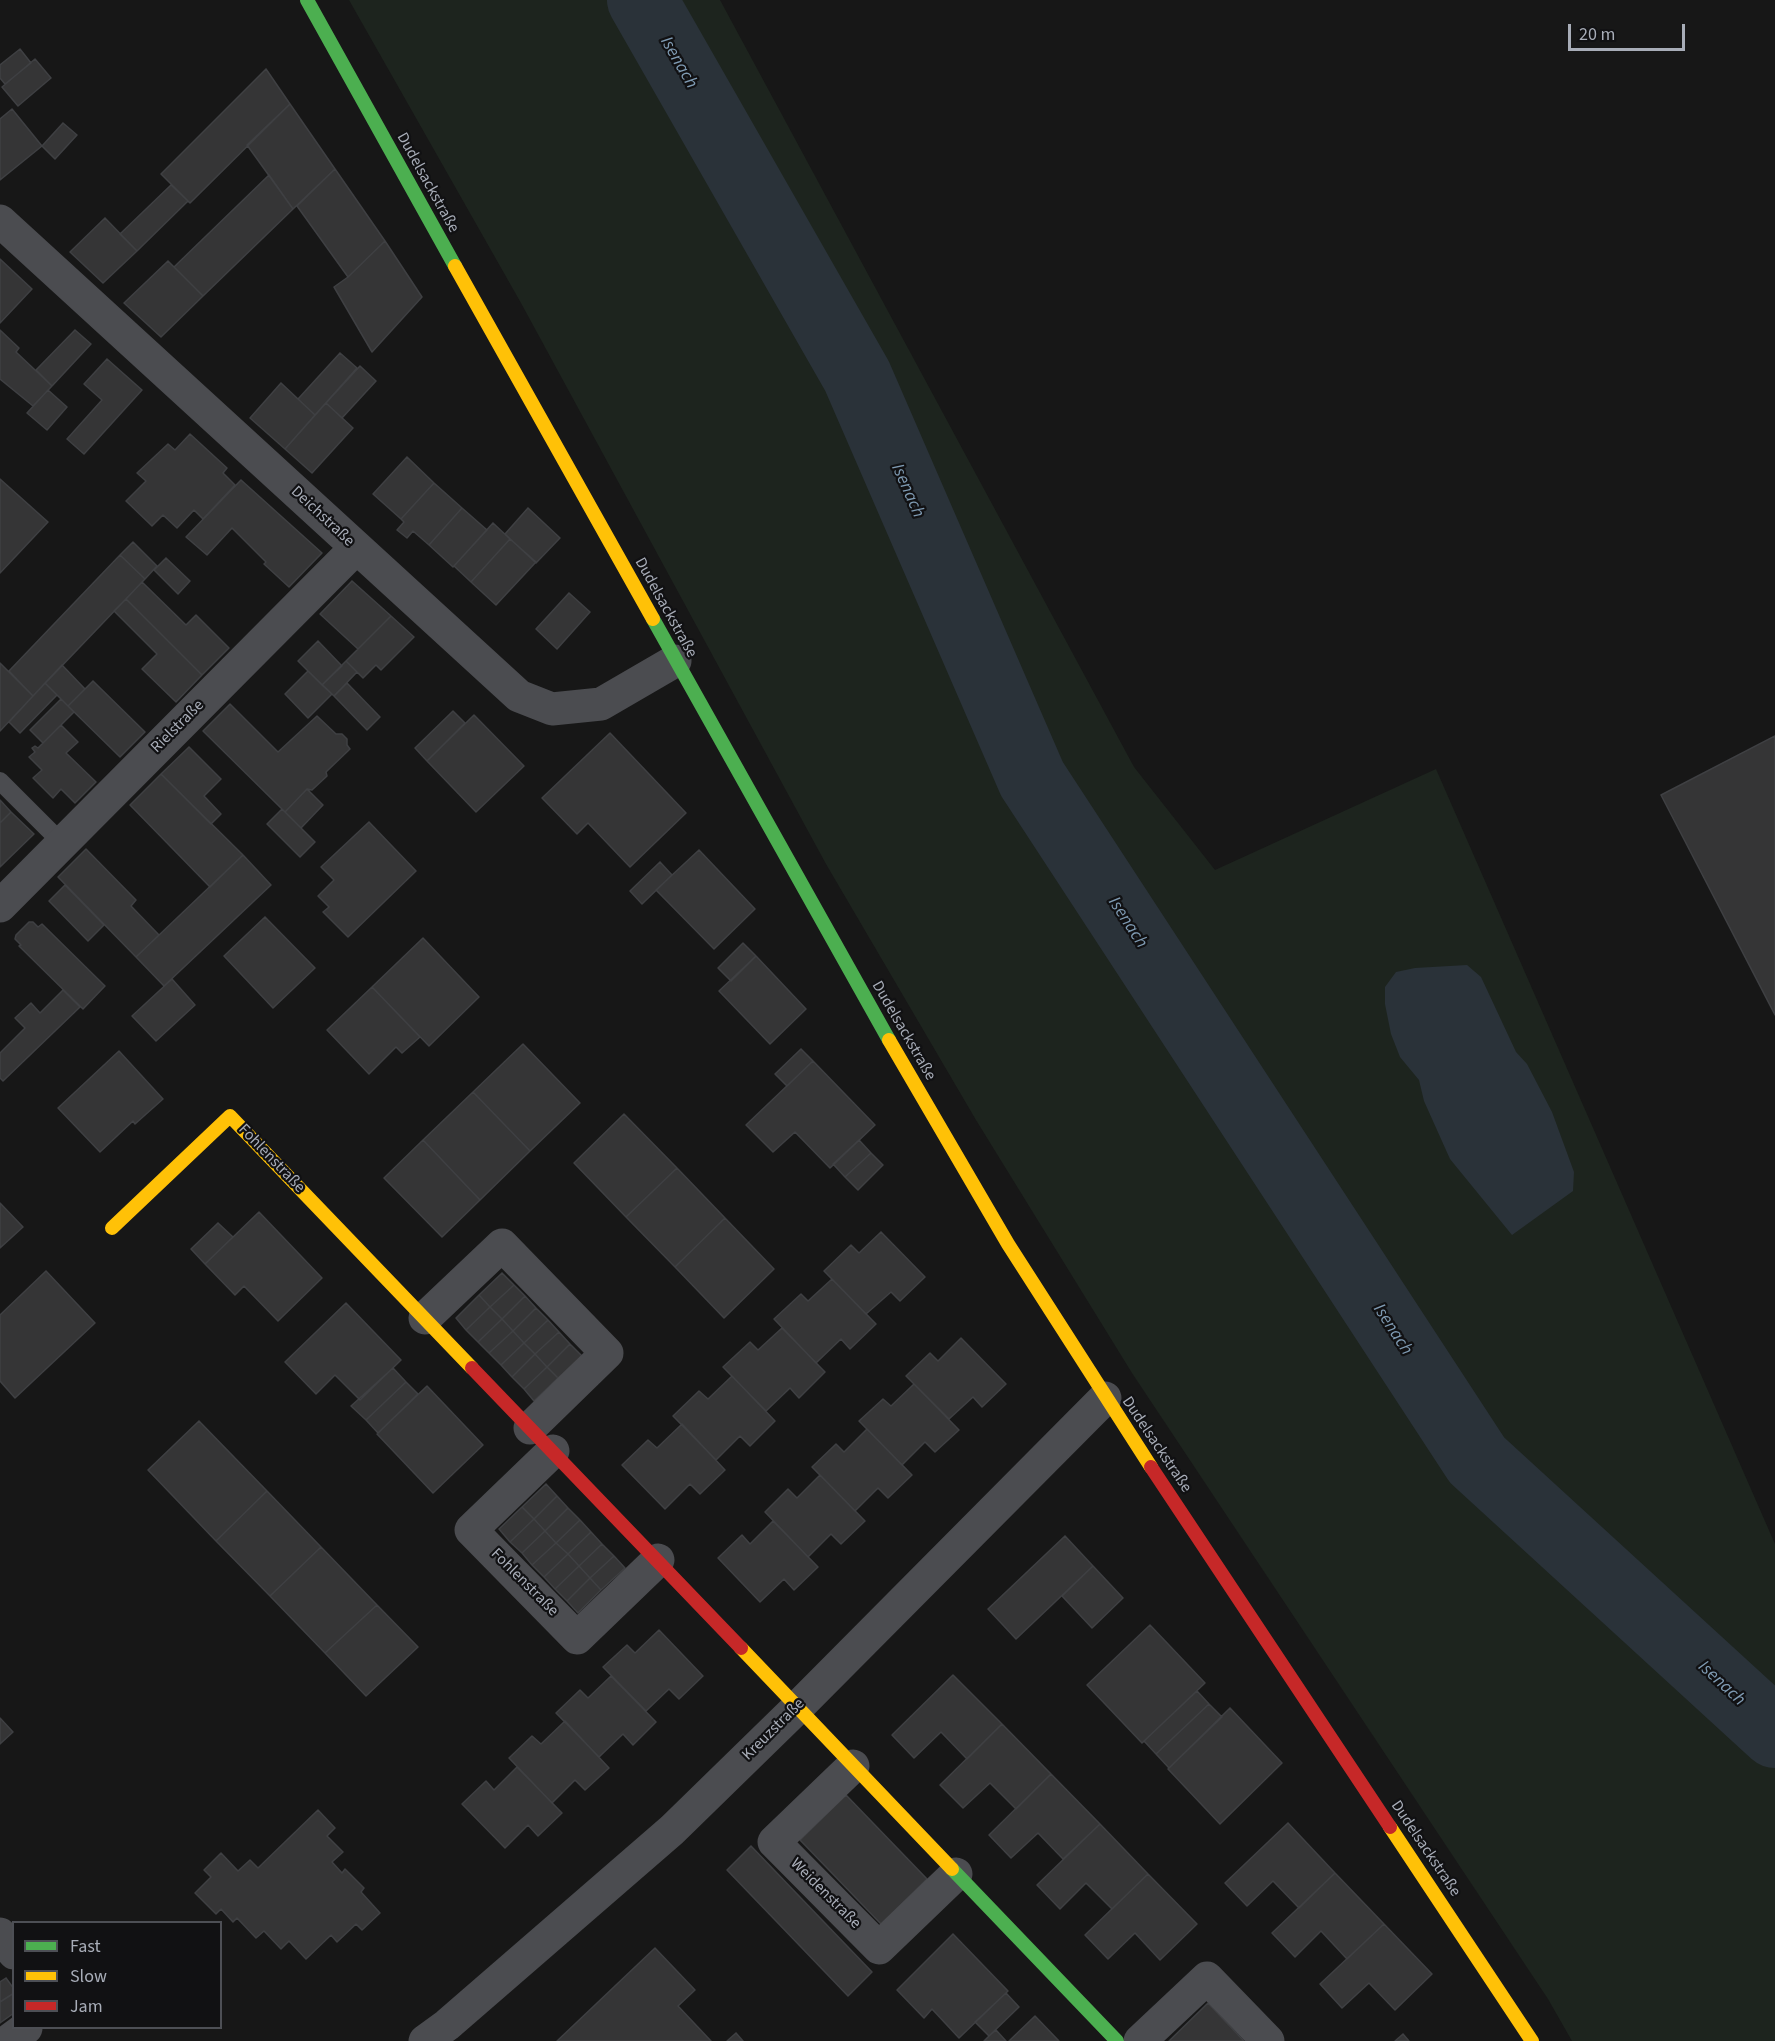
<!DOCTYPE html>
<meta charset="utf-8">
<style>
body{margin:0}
#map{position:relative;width:1775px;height:2041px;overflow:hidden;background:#171717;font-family:"Source Sans 3",sans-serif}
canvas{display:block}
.legend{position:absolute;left:12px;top:1921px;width:210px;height:108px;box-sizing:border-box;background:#111113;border:2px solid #4d4f55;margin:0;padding:8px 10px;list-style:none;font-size:18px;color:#a8adb8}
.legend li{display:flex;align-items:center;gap:12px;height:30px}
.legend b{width:30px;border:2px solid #4d4f55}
.scale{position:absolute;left:1568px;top:24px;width:117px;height:27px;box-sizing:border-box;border:3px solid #a8adb8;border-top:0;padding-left:8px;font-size:18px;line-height:21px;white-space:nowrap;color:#a8adb8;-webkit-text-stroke:4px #111113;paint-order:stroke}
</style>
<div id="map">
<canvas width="1775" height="2041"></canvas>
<ul class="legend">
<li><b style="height:8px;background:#4caf50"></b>Fast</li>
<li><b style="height:8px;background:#ffc107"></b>Slow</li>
<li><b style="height:8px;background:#c62828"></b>Jam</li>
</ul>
<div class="scale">20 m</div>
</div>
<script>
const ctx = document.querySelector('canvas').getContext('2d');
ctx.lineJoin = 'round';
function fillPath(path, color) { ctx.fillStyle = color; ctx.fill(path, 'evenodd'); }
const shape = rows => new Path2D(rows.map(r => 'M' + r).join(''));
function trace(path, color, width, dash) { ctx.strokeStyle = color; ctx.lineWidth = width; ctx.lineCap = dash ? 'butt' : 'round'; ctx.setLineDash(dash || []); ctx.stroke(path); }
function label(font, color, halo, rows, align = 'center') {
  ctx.font = font + ' "Source Sans 3",sans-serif'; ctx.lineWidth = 4.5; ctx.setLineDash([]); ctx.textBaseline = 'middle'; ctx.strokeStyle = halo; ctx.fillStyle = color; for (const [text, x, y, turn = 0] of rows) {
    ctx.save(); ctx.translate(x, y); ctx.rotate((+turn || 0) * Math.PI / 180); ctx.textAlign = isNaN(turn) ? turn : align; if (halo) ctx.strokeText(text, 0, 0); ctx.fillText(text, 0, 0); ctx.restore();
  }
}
fillPath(shape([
 [349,0,720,0,1134,767,1215,870,1436,769,1775,1544,1775,2041,1572,2041,1548,1999,1132,1373,976,1120,826,864,521,303]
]), '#1d241e');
fillPath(shape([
 [1467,965,1481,977,1516,1052,1527,1064,1552,1112,1574,1172,1573,1191,1512,1235,1450,1159,1424,1101,1419,1080,1400,1057,1391,1034,1385,1004,1385,987,1396,972,1415,968]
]), '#2a3239');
trace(shape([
 [642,0,857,376,1032,779,1477,1460,1775,1733]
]), '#2a3239', 70);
const building = shape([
 [20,49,31,63,5,84,0,78,0,65,20,49],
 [35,59,51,78,18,106,2,87,35,59],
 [266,69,290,104,190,203,161,174,266,69],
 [290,104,335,169,293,209,247,145,290,104],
 [12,109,42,146,0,180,0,119,12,109],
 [63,123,77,135,55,159,42,146,63,123],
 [335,169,385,241,348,277,297,206,335,169],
 [269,175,293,209,203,296,174,267,269,175],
 [171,185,188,201,137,251,120,234,171,185],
 [105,218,137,251,103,283,70,252,105,218],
 [385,241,422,297,372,352,334,287,348,277,385,241],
 [0,259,32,289,0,323,0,259],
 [168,261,203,296,161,337,124,303,168,261],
 [0,330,19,348,16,352,52,386,33,406,0,379,0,330],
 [75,330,91,344,52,386,36,370,75,330],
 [340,353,357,368,315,415,298,399,340,353],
 [107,359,142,390,84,454,67,439,102,400,84,384,107,359],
 [360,366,376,381,342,418,326,403,360,366],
 [281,383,315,415,285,449,250,418,281,383],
 [48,390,67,407,47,430,27,413,48,390],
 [326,403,353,428,312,473,285,449,326,403],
 [190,434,227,468,223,473,235,485,203,519,194,510,177,528,163,515,152,526,126,501,146,481,137,473,168,444,175,450,190,434],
 [407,457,434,483,401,519,373,494,407,457],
 [0,479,48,522,0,573,0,479],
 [241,480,322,553,289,587,264,564,266,562,232,528,207,555,186,537,241,480],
 [434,483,462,508,429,545,413,531,407,538,397,530,404,522,401,519,434,483],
 [462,508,487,530,453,567,429,545,462,508],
 [528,508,560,538,536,563,505,534,528,508],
 [493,523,510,539,471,582,454,566,493,523],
 [510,539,536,562,496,605,471,582,510,539],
 [133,542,157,566,145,579,120,555,133,542],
 [120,555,145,579,33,696,9,671,120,555],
 [166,558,190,581,178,594,154,570,166,558],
 [352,581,391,616,358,649,320,614,352,581],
 [142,582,186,625,196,615,229,648,202,675,126,599,142,582],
 [569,593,590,612,557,649,536,629,569,593],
 [126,599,202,675,176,702,142,669,157,654,114,611,126,599],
 [391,616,414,637,381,670,376,665,363,678,346,661,391,616],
 [318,641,342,666,322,685,298,661,318,641],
 [346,661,357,672,334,696,322,685,346,661],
 [0,663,33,696,0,731,0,663],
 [62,665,85,689,68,706,45,683,62,665],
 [308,671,332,694,308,718,285,694,308,671],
 [93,681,145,732,120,757,68,706,93,681],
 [45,683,57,695,20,733,9,722,45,683],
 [347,683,380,717,367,730,334,696,347,683],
 [61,699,74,712,43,743,30,730,61,699],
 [230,704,278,752,317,716,336,734,342,734,347,739,347,745,350,749,326,772,327,776,312,790,307,789,285,812,203,731,230,704],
 [453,711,465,723,427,761,415,748,453,711],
 [474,715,524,766,476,812,427,761,474,715],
 [61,725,78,742,66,753,96,782,75,803,61,789,53,798,33,778,42,770,29,757,35,752,32,748,35,746,38,748,61,725],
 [610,733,686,813,630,867,588,823,577,834,542,798,610,733],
 [1775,736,1775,1015,1661,795,1775,736],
 [189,747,221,779,204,796,221,814,211,824,161,774,189,747],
 [161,774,243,855,210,887,130,805,161,774],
 [307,789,323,805,301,828,285,812,307,789],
 [0,800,11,812,0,823,0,800],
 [282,809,315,842,300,857,267,824,282,809],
 [11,812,34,834,0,867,0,823,11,812],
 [369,822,416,871,348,937,323,912,329,907,318,896,334,880,321,867,369,822],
 [86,849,136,900,131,906,159,935,136,957,58,877,86,849],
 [699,850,755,909,714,949,656,890,699,850],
 [243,855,271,885,164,986,136,957,243,855],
 [660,862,672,875,642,904,630,891,660,862],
 [65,885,104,925,88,941,49,901,65,885],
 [265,917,315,968,273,1008,224,956,265,917],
 [29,922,33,922,38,927,42,924,105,986,83,1009,19,946,21,945,15,939,16,935,29,922],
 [423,938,479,997,429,1046,372,987,423,938],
 [743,943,756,956,731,981,718,968,743,943],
 [756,956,806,1009,770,1044,719,991,756,956],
 [172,979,195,1005,156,1041,132,1016,172,979],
 [372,987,420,1037,402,1053,396,1047,369,1074,327,1030,372,987],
 [63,990,80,1007,3,1081,0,1078,0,1053,25,1028,15,1018,31,1003,40,1013,63,990],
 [523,1044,580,1103,530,1151,473,1092,523,1044],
 [801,1049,813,1061,787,1086,775,1074,801,1049],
 [119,1051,163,1099,135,1124,133,1121,100,1152,58,1108,119,1051],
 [813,1061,875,1125,830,1168,795,1132,773,1152,746,1125,813,1061],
 [473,1092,530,1151,480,1200,423,1140,473,1092],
 [624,1114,677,1168,626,1217,574,1163,624,1114],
 [423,1140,480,1200,442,1237,384,1178,423,1140],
 [859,1140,871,1153,845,1177,833,1164,859,1140],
 [871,1153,883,1165,858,1190,845,1177,871,1153],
 [677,1168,725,1218,675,1267,626,1217,677,1168],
 [0,1203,23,1227,0,1248,0,1203],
 [259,1212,322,1278,278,1321,244,1286,235,1295,205,1264,259,1212],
 [725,1218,774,1269,724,1318,675,1267,725,1218],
 [218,1223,233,1237,205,1264,191,1249,218,1223],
 [881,1232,925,1277,900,1301,891,1292,866,1314,824,1271,851,1245,859,1253,881,1232],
 [46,1271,95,1323,15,1398,0,1381,0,1315,46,1271],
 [502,1273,514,1285,490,1307,479,1295,502,1273],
 [832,1279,876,1324,850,1349,841,1339,816,1363,774,1319,801,1294,808,1301,832,1279],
 [514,1285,525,1296,502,1319,490,1307,514,1285],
 [479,1295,490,1307,466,1330,456,1318,479,1295],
 [525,1296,536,1308,513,1331,502,1319,525,1296],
 [346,1303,401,1360,360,1400,335,1375,316,1394,285,1362,346,1303],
 [490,1307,502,1319,478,1342,466,1330,490,1307],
 [536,1308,548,1320,524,1343,513,1331,536,1308],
 [502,1319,513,1331,489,1353,478,1342,502,1319],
 [548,1320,559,1332,535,1354,524,1343,548,1320],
 [782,1328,825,1372,799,1398,790,1388,766,1411,723,1367,750,1342,758,1350,782,1328],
 [513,1331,524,1343,501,1365,489,1353,513,1331],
 [559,1332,570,1344,547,1367,535,1354,559,1332],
 [961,1338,1006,1384,982,1407,973,1397,949,1419,906,1376,930,1353,938,1361,961,1338],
 [524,1343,535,1354,512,1377,501,1365,524,1343],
 [570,1344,582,1356,558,1378,547,1367,570,1344],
 [535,1354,547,1367,524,1389,512,1377,535,1354],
 [547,1367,558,1378,534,1401,524,1389,547,1367],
 [393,1368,406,1382,366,1420,351,1406,393,1368],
 [732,1376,775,1421,750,1446,740,1436,716,1460,673,1416,699,1391,708,1399,732,1376],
 [406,1382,418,1394,378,1433,366,1420,406,1382],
 [914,1384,959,1430,935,1452,925,1442,902,1465,859,1421,883,1399,891,1406,914,1384],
 [427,1386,483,1445,433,1493,377,1434,427,1386],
 [199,1421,267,1491,216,1541,148,1470,199,1421],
 [682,1424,725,1470,700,1494,690,1484,665,1509,622,1465,648,1440,657,1448,682,1424],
 [867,1429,912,1475,888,1498,878,1488,855,1511,812,1467,836,1444,844,1452,867,1429],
 [820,1475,865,1521,841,1544,831,1534,808,1557,765,1512,788,1489,797,1498,820,1475],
 [546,1484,557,1496,534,1519,522,1507,546,1484],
 [267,1491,321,1547,270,1596,216,1541,267,1491],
 [557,1496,568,1508,545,1531,534,1519,557,1496],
 [522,1507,534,1519,510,1542,499,1529,522,1507],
 [568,1508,580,1520,556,1543,545,1531,568,1508],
 [534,1519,545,1531,522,1553,510,1542,534,1519],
 [580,1520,591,1532,568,1554,556,1543,580,1520],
 [773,1521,818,1567,794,1590,784,1579,760,1602,718,1558,742,1535,750,1544,773,1521],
 [545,1531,556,1543,532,1565,522,1553,545,1531],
 [591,1532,602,1544,579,1566,568,1554,591,1532],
 [1065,1536,1093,1566,1016,1639,988,1609,1065,1536],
 [556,1543,568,1554,544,1577,532,1565,556,1543],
 [602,1544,614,1556,590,1578,579,1566,602,1544],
 [321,1547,377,1605,325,1653,270,1596,321,1547],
 [568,1554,579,1566,555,1589,544,1577,568,1554],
 [614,1556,625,1568,601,1590,590,1578,614,1556],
 [579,1566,590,1578,567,1601,555,1589,579,1566],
 [1093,1566,1123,1598,1092,1628,1062,1596,1093,1566],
 [590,1578,601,1590,578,1613,567,1601,590,1578],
 [377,1605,418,1647,366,1696,325,1653,377,1605],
 [1150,1625,1205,1683,1142,1743,1087,1685,1150,1625],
 [659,1630,703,1676,679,1699,669,1689,646,1711,603,1667,627,1645,635,1653,659,1630],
 [953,1675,1002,1724,967,1759,941,1732,914,1758,892,1735,953,1675],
 [611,1676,656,1722,633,1745,623,1734,599,1757,556,1713,580,1690,588,1698,611,1676],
 [1197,1691,1209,1704,1156,1754,1144,1741,1197,1691],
 [1209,1704,1222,1717,1169,1768,1156,1754,1209,1704],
 [1230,1708,1282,1763,1220,1824,1168,1769,1230,1708],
 [0,1718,13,1732,0,1744,0,1718],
 [565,1721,609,1768,585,1790,575,1780,552,1803,509,1758,532,1736,541,1744,565,1721],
 [1002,1724,1051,1774,1016,1809,990,1783,963,1808,940,1785,1002,1724],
 [517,1767,562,1813,538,1836,528,1825,505,1848,462,1804,486,1781,494,1790,517,1767],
 [1051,1774,1100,1824,1063,1859,1038,1833,1011,1858,989,1835,1051,1774],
 [846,1795,927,1879,881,1924,800,1840,846,1795],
 [318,1810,335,1828,327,1836,343,1852,332,1862,342,1873,345,1869,364,1888,361,1892,380,1913,362,1930,356,1924,337,1942,331,1935,306,1959,289,1941,281,1949,264,1931,256,1938,237,1918,233,1922,221,1909,216,1914,195,1893,211,1877,204,1870,221,1853,238,1871,250,1860,258,1868,318,1810],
 [1288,1823,1335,1873,1299,1908,1273,1881,1247,1906,1225,1883,1288,1823],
 [1100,1824,1148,1874,1112,1909,1086,1883,1060,1909,1037,1885,1100,1824],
 [751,1846,872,1972,848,1996,727,1870,751,1846],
 [1335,1873,1384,1924,1347,1959,1321,1931,1295,1957,1272,1933,1335,1873],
 [1148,1874,1197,1924,1160,1960,1135,1933,1108,1959,1085,1935,1148,1874],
 [1384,1924,1432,1974,1395,2010,1369,1983,1342,2008,1320,1984,1384,1924],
 [953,1934,1008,1991,959,2038,932,2009,924,2018,897,1990,953,1934],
 [655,1948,695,1990,678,2006,711,2041,557,2041,655,1948],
 [6,1978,14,1989,14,1993,0,2002,0,1982,6,1978],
 [14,1993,14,2013,0,2023,0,2002,14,1993],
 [1006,1993,1019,2007,989,2036,975,2022,1006,1993],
 [1208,2003,1244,2041,1169,2041,1208,2003],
 [1035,2016,1059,2041,1009,2041,1035,2016],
 [996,2030,1006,2041,984,2041,989,2036,996,2030],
 [736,2033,743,2041,727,2041,736,2033],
 [1403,2034,1409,2041,1395,2041,1403,2034]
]);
fillPath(building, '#353536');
trace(building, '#3f4043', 1.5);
trace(shape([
 [0,781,62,843]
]), '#4b4c50', 18);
trace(shape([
 [0,221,519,696,552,709,601,704,675,661],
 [0,906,356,548],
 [425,1318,502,1245,607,1353,530,1428],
 [553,1451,471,1530,577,1638,658,1560],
 [853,1766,774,1842,879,1948,956,1874],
 [0,1934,14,1953],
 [8,2041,26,2028],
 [425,2041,447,2025,672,1830,797,1708,1105,1398],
 [1140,2041,1207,1978,1268,2041]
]), '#4b4c50', 33);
trace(shape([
 [307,0,455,266],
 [653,619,889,1040],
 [952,1869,1117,2041]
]), '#4caf50', 14);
trace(shape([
 [455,266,653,619],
 [889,1040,1008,1244,1151,1467],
 [112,1228,230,1116,472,1368],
 [741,1648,952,1869],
 [1390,1827,1532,2041]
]), '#ffc107', 14);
trace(shape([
 [472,1368,741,1648],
 [1151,1467,1390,1827]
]), '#c62828', 14);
label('16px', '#a8adb8', '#111113', [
 ["Dudelsackstraße",427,183,61],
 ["Deichstraße",322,517,43],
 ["Dudelsackstraße",665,608,61],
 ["Rielstraße",178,727,-45],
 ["Dudelsackstraße",903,1031,60],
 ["Fohlenstraße",271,1159,46],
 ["Dudelsackstraße",1156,1445,56],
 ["Fohlenstraße",524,1583,45],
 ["Kreuzstraße",774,1730,-45],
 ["Dudelsackstraße",1425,1849,56],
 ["Weidenstraße",825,1894,45]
]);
label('italic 18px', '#7f9bb3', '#111113', [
 ["Isenach",678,63,60],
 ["Isenach",907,491,66],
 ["Isenach",1127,923,57],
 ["Isenach",1392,1330,57],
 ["Isenach",1721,1684,43]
]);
</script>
